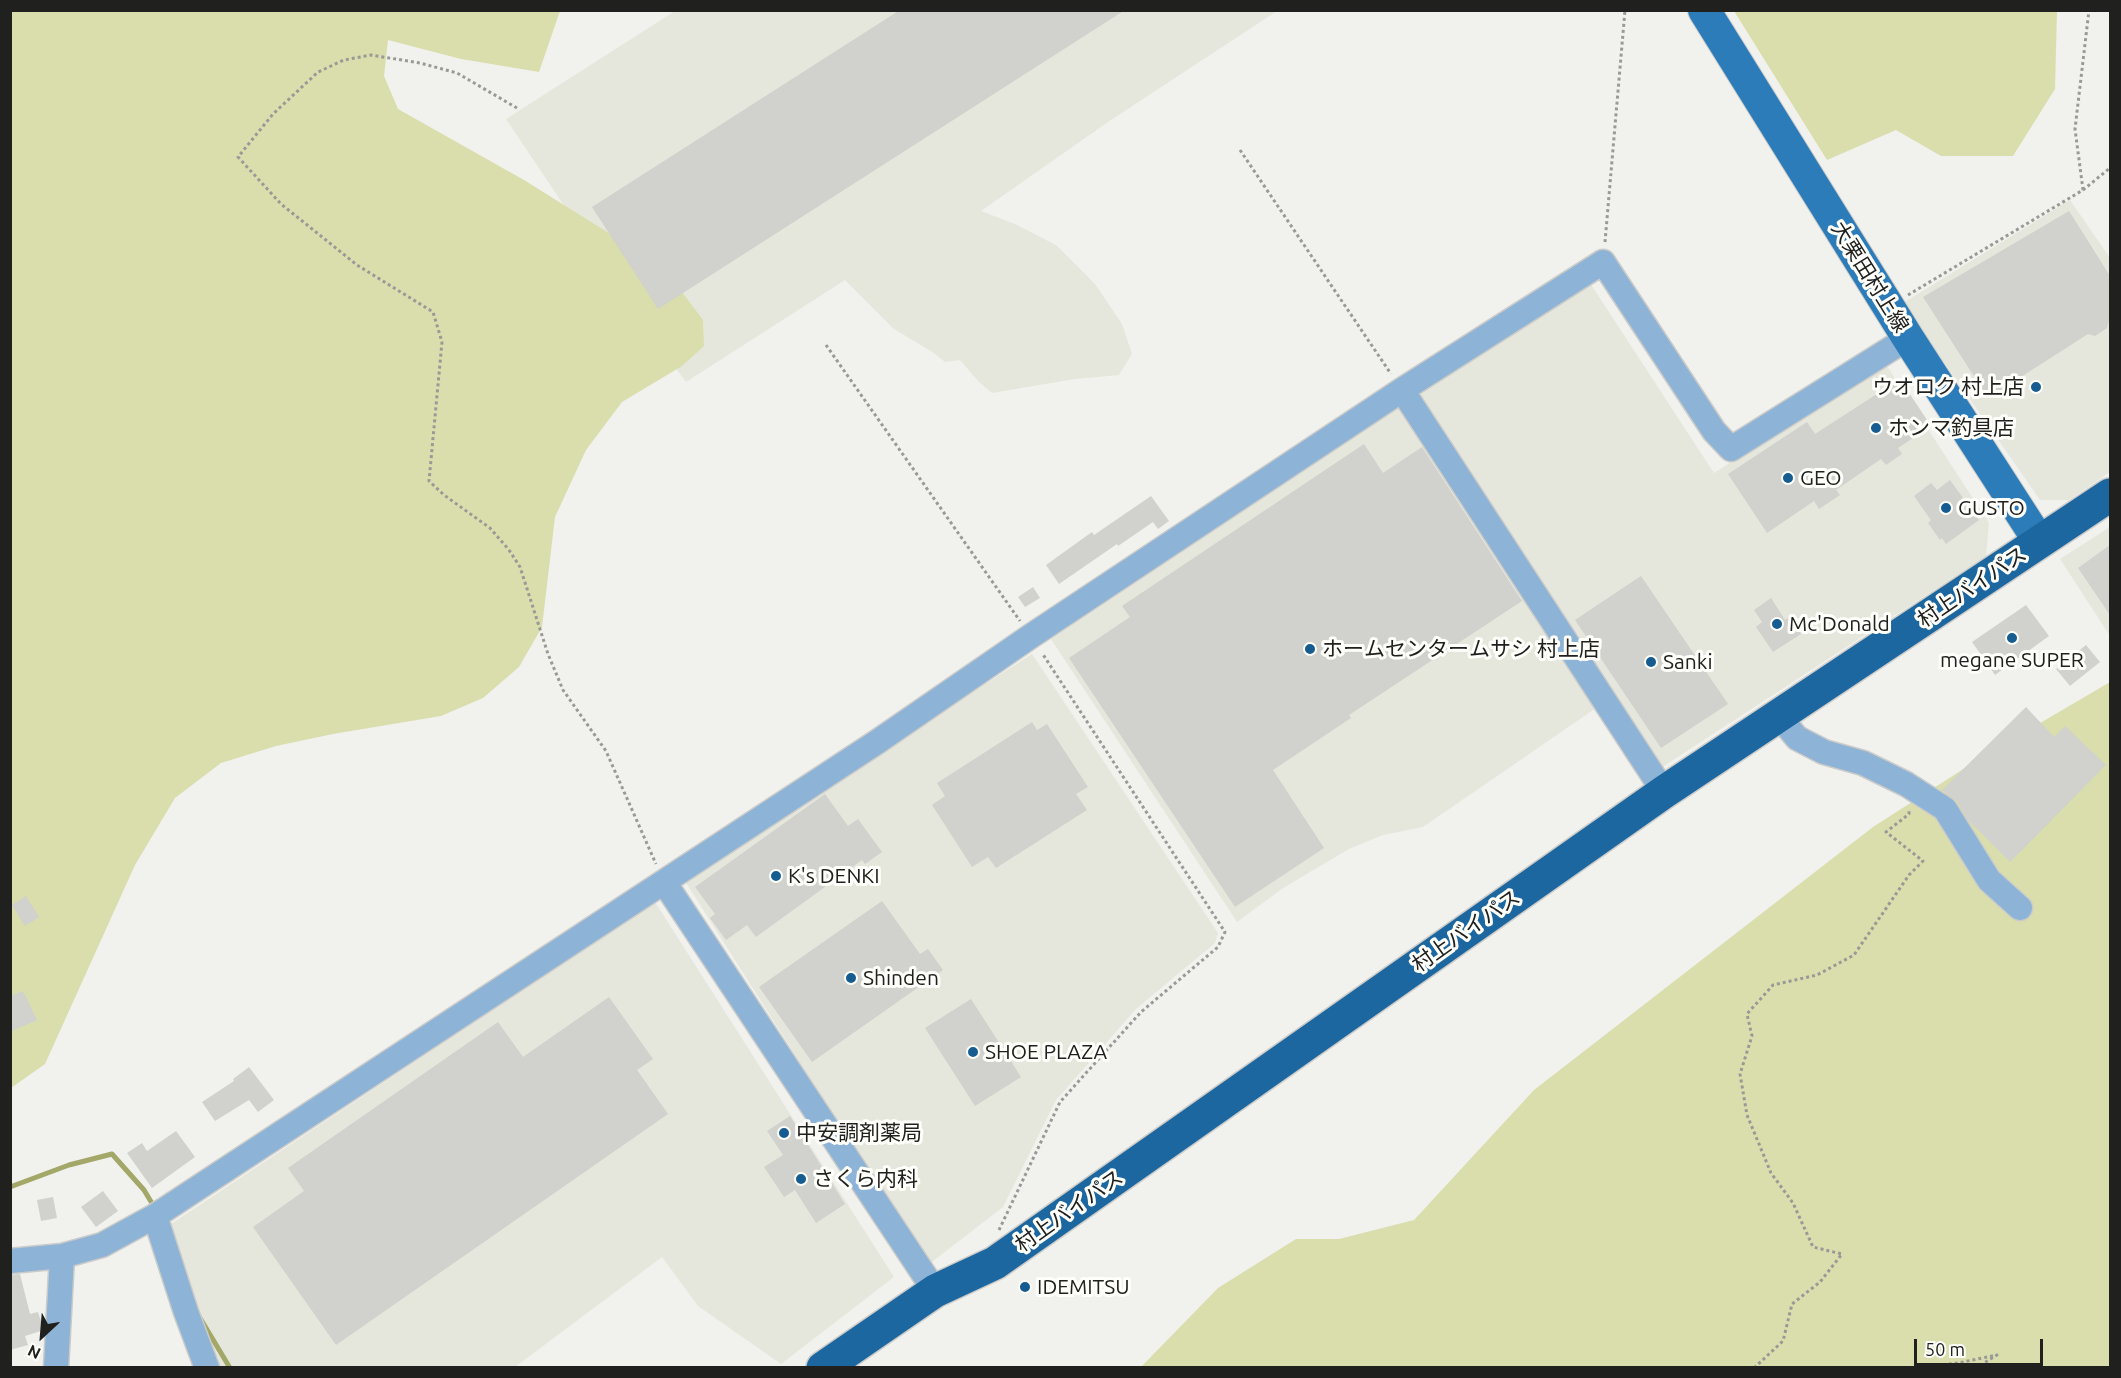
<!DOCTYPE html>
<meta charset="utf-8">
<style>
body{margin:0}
#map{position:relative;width:2121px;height:1378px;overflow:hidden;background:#f1f1ee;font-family:Ubuntu,sans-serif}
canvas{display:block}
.frame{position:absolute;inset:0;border:12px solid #20201f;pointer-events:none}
.north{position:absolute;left:12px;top:1306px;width:60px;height:60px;-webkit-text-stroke:4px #fefffb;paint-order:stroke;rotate:206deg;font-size:16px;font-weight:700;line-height:24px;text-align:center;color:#20201f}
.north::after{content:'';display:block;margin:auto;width:21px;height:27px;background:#20201f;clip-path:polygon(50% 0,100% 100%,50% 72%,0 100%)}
.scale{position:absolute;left:1914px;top:1339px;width:129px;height:27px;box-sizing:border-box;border:3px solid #20201f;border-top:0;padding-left:8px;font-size:18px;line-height:21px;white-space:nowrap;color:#20201f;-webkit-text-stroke:4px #fefffb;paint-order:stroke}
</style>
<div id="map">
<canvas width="2121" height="1378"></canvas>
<div class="frame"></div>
<div class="north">N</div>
<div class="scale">50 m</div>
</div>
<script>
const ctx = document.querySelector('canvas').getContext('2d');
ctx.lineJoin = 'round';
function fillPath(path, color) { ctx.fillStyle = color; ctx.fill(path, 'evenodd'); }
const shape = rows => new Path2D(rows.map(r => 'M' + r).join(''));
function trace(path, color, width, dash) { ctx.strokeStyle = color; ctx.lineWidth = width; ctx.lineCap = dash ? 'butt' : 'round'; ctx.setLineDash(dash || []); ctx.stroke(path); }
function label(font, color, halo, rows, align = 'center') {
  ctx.font = font + ' Ubuntu,"Noto Sans JP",sans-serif'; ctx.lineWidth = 6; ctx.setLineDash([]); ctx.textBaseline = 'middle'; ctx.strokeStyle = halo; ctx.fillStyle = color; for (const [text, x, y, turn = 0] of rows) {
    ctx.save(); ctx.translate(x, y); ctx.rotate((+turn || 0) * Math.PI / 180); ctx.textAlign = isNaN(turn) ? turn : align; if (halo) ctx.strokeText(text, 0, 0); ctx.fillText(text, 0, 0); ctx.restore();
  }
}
fillPath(shape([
 [675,11,1277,11,1108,122,981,211,1015,224,1056,245,1095,284,1122,324,1132,354,1119,375,1075,379,992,393,979,382,960,360,945,362,934,353,894,329,845,280,686,382,650,334,506,119],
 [2070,200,2110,258,2110,472,2069,500,2040,500,1903,303],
 [1590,283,1714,473,1885,363,1989,523,1986,556,1661,768,1417,394],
 [1404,402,1599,706,1423,827,1383,835,1349,849,1283,888,1237,922,1047,633,1180,552],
 [2110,527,2110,636,2060,559],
 [1032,654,1218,933,1215,943,1136,1009,1056,1100,1003,1207,928,1265,683,878],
 [655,902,894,1277,781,1364,698,1306,662,1257,515,1367,219,1367,211,1359,168,1226]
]), '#e6e7dc');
fillPath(shape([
 [11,11,560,11,539,72,461,59,388,40,384,76,398,109,524,180,663,267,703,320,704,346,682,366,622,402,586,450,555,517,542,627,519,667,483,698,441,716,333,734,276,746,221,763,175,798,135,865,45,1064,11,1088],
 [1734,11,2057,11,2055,89,2013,156,1941,156,1896,130,1827,160],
 [2110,682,2110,1367,1140,1368,1218,1288,1296,1239,1339,1239,1414,1220,1534,1090,1873,827,1979,759]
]), '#dadeac');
trace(shape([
 [10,1187,69,1165,112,1154,144,1190,156,1210],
 [200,1318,230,1368]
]), '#a3a768', 5);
fillPath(shape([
 [900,10,1125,10,658,309,592,207],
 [2069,211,2110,276,2110,318,2107,328,2095,336,2088,334,1988,398,1923,297],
 [1900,379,1931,426,1898,448,1902,454,1886,465,1881,459,1836,490,1840,495,1819,509,1814,501,1767,533,1728,474,1807,422,1815,434],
 [1364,444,1383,473,1422,447,1522,601,1349,715,1351,718,1273,770,1324,848,1235,907,1069,658,1130,617,1122,606],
 [1950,480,1979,520,1946,544,1942,538,1940,540,1928,523,1931,520,1914,496,1931,483,1937,490],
 [1151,496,1169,521,1158,529,1153,522,1118,546,1117,544,1059,584,1046,565,1092,532,1094,535],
 [2110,545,2110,615,2078,568],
 [1641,576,1728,704,1661,748,1575,620],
 [1033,587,1040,598,1025,607,1018,597],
 [1771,598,1785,620,1790,617,1801,634,1773,652,1756,627,1762,622,1754,610],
 [2026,605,2049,636,1995,675,1972,642],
 [2086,645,2100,662,2070,686,2056,669],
 [2026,707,2054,737,2065,726,2106,765,2010,862,1968,820,1957,801,1942,790],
 [1032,722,1037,730,1047,724,1088,787,1076,794,1087,810,996,868,988,857,972,867,932,805,945,796,937,783],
 [825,794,848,826,858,819,882,852,865,864,862,860,756,937,747,925,726,940,710,918,715,914,695,887],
 [26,896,39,917,25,926,12,905],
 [882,901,920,954,928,949,943,970,812,1062,759,987],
 [23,991,37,1020,10,1032,10,996],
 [609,997,653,1059,637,1070,668,1114,336,1345,253,1227,304,1191,288,1168,498,1022,523,1057],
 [971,999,1021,1077,975,1106,925,1028],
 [249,1067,274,1100,258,1112,249,1100,215,1121,202,1102,234,1081,233,1079],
 [790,1116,845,1204,816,1223,795,1190,784,1197,764,1167,783,1155,767,1131],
 [176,1131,195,1157,152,1188,127,1153,142,1143,147,1151],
 [103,1191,118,1211,96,1227,81,1207],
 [53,1197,57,1218,41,1221,37,1200],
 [20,1274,30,1314,38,1312,44,1330,25,1336,28,1345,10,1350,10,1275]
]), '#d1d1cd');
const minor = shape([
 [1402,390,1664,792],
 [1779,716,1797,738,1824,752,1863,763,1906,784,1945,809,1989,880,2020,908],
 [664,882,935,1291],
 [155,1216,186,1312,207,1368],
 [10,1261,62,1256,102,1245,155,1216,877,742,1031,636,1402,390,1603,262,1714,431,1731,449,1908,338],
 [56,1368,62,1256]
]);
const major = shape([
 [1704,10,1908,338,2039,541]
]);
const highway = shape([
 [823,1368,935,1291,995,1263,1664,792,2110,495]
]);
trace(minor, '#cbcbc9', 27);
trace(major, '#cbcbc9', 34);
trace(highway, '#cbcbc9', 36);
trace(shape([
 [517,108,457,73,420,63,371,55,344,60,318,72,273,114,238,157,281,204,357,265,433,312,442,342,429,481,444,495,490,528,509,550,520,567,548,654,563,690,606,751,656,864],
 [1240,150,1391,374],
 [2083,190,2075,129,2089,10],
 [1605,242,1625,10],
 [1908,295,2083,190,2110,168],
 [826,345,1020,621],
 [999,1230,1060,1102,1141,1012,1218,947,1225,932,1042,653],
 [1754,1368,1783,1341,1792,1304,1820,1282,1842,1254,1813,1247,1793,1203,1771,1173,1747,1115,1740,1074,1752,1036,1747,1014,1773,985,1817,975,1854,955,1909,875,1923,861,1886,832,1909,814,1909,811],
 [1913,1368,1958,1363,1997,1355,1976,1368]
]), '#999996', 3, [3, 3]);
trace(minor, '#8db3d6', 24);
trace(major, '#2d7cba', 32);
trace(highway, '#1c67a0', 33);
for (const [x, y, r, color] of [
 [2036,387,6,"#165c90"],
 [1876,428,6,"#165c90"],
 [1788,478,6,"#165c90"],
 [1946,508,6,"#165c90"],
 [1777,624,6,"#165c90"],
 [2012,638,6,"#165c90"],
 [1310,649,6,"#165c90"],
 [1651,662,6,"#165c90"],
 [776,876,6,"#165c90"],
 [851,978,6,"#165c90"],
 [973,1052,6,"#165c90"],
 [784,1133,6,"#165c90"],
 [801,1179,6,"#165c90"],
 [1025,1287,6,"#165c90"]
]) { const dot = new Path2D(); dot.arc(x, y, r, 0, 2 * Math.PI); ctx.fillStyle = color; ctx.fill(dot); trace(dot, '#fefffb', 2); }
label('21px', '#20201f', '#fefffb', [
 ["大栗田村上線",1870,277,58],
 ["村上バイパス",1972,587,-34],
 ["村上バイパス",1466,931,-35],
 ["村上バイパス",1069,1211,-35]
]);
label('21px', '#20201f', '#fefffb', [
 ["ウオロク 村上店",2024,387,"right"],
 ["ホンマ釣具店",1888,428],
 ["GEO",1800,478],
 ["GUSTO",1958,508],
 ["Mc'Donald",1789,624],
 ["ホームセンタームサシ 村上店",1322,649],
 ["megane SUPER",2012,660,"center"],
 ["Sanki",1663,662],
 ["K's DENKI",788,876],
 ["Shinden",863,978],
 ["SHOE PLAZA",985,1052],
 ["中安調剤薬局",796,1133],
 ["さくら内科",813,1179],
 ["IDEMITSU",1037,1287]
], 'left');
</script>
